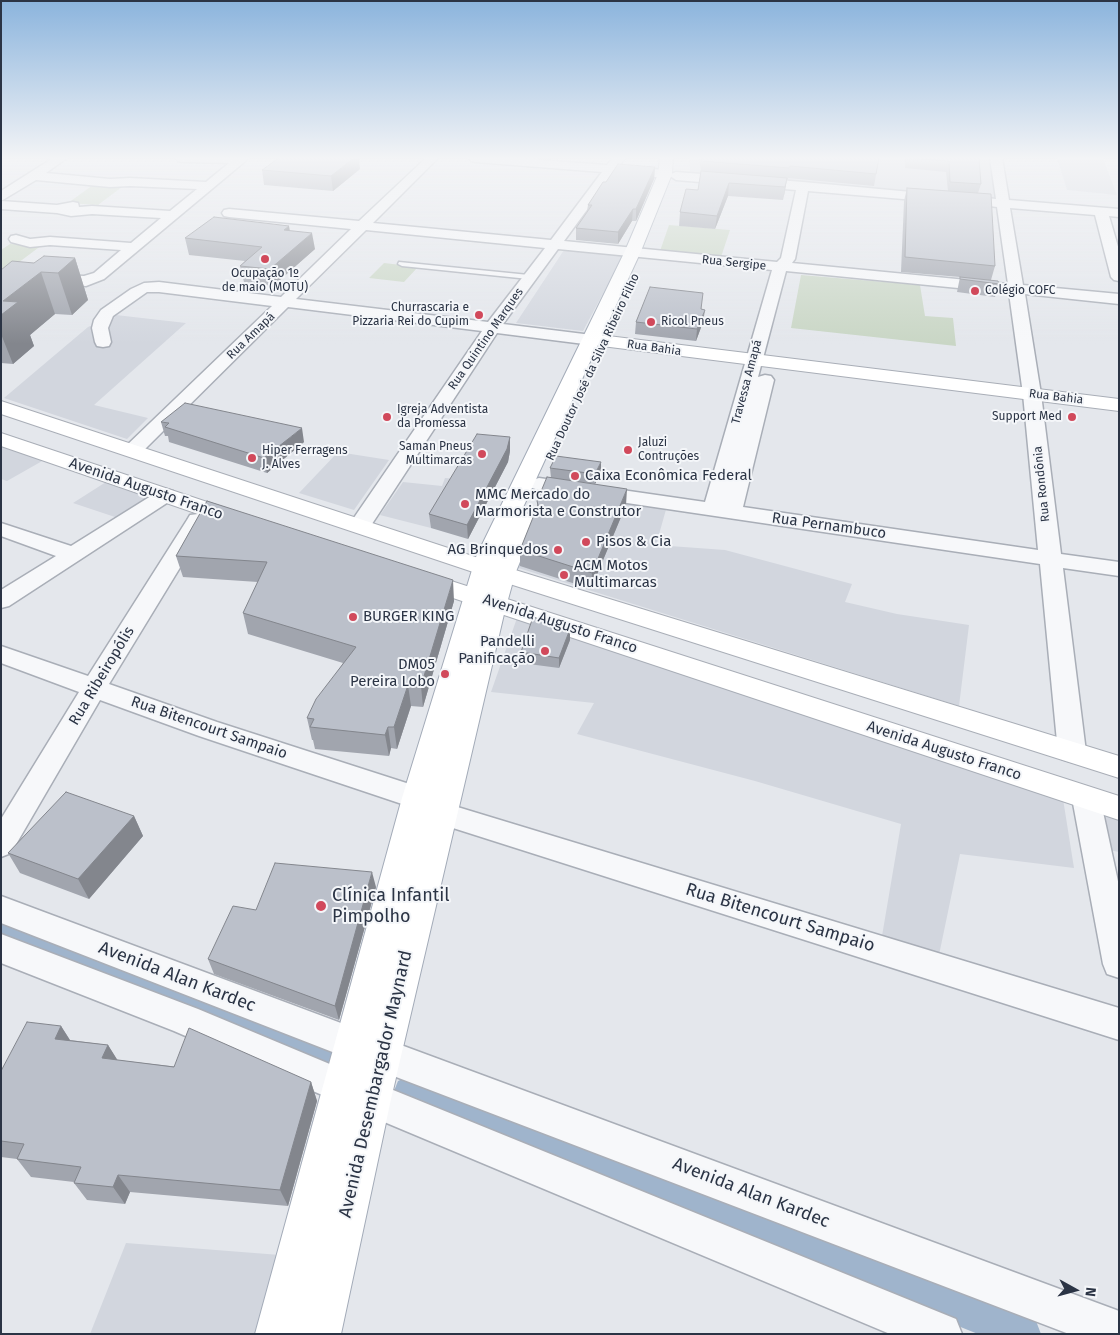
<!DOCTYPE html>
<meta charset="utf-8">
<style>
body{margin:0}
#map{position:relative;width:1120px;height:1335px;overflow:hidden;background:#e4e7ec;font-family:"Fira Sans",sans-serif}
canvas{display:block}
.frame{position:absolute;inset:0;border:2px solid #2b3445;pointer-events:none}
.north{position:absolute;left:1050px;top:1265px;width:50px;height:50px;-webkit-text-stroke:4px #f4f6f9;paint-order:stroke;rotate:97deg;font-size:14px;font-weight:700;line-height:20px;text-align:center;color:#2b3445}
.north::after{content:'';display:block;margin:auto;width:18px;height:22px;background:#2b3445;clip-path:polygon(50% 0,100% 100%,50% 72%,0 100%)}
</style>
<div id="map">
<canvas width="1120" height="1335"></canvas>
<div class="frame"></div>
<div class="north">N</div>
</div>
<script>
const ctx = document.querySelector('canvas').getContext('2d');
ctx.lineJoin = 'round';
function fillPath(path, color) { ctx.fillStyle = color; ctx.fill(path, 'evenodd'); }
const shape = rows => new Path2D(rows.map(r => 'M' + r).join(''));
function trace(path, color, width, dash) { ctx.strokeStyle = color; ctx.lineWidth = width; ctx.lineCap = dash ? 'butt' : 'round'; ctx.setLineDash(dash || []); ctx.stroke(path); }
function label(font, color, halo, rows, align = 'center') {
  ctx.font = font + ' "Fira Sans",sans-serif'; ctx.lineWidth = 4; ctx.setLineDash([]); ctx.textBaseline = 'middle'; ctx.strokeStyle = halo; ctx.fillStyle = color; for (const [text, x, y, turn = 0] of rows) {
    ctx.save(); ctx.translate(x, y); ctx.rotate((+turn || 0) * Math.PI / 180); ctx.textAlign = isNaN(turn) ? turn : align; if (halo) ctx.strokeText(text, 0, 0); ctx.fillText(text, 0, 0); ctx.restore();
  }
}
fillPath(shape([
 [689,158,989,158,995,198,690,172],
 [1057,158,1103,158,1117,195,1067,190],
 [564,250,623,256,583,331,516,323],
 [116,315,186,323,94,405,148,418,127,439,4,398,88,327],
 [1,446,44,460,7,481,1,479],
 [338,452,389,460,354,510,299,493],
 [445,478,459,479,431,528,380,515,403,482,442,486],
 [106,482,155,497,121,519,73,503],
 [546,488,667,506,656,545,725,550,852,584,845,602,897,614,969,625,959,706,512,566],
 [517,618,1063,799,1074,868,960,854,939,955,882,936,901,824,755,781,577,734,594,703,491,692],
 [1102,811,1119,816,1119,852,1109,850],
 [126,1243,280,1255,260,1334,90,1334]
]), '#d2d6de');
fillPath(shape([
 [97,182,126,184,98,205,68,203],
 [669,225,730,230,721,257,660,251],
 [10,244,42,245,10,269,1,269,1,250],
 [384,263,418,267,404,282,369,278],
 [801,275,920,285,925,316,953,318,956,346,791,328]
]), '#c9d6c5');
fillPath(shape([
 [1,916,339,1048,344,1058,339,1068,329,1072,1,940,1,916],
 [409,1076,1023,1316,1036,1321,1041,1334,978,1334,398,1101,394,1091,398,1081,409,1076]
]), '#9fb4cc');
const lane = shape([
 [399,262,529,275,533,277,529,279,402,266,398,264,399,262]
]);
const street = shape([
 [53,158,67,158,46,173,110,179,130,178,206,182,229,163,182,162,178,161,176,158,249,158,104,279,86,286,1,281,1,272,84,276,94,273,121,250,50,245,30,247,11,242,9,239,11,236,16,235,30,239,50,237,131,243,161,218,92,214,71,216,57,213,1,209,1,201,57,205,73,202,78,203,79,207,92,206,170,211,197,189,130,186,110,187,36,180,1,201,1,191,53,158],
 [426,158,438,158,373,223,551,240,602,172,475,162,471,161,469,158,513,158,607,165,613,158,625,158,619,166,665,170,671,174,676,172,803,182,944,195,946,198,939,202,808,191,795,259,792,263,1008,284,997,207,982,205,980,202,987,198,996,199,990,158,1002,158,1009,200,1119,209,1119,217,1109,216,1119,250,1119,281,1114,280,1111,277,1095,215,1010,208,1023,285,1119,294,1119,304,1025,294,1041,394,1061,554,1119,562,1119,576,1063,568,1086,752,1082,759,1072,762,1062,759,1058,752,1040,564,539,490,532,488,529,484,532,480,539,478,705,502,772,270,558,249,503,324,592,335,598,336,600,340,598,344,592,345,497,333,368,530,360,531,352,530,349,525,482,331,288,307,140,454,133,456,126,454,123,450,126,446,272,306,159,292,147,292,113,316,108,328,111,342,109,346,103,347,97,346,95,342,92,328,94,320,101,310,131,289,144,283,159,282,281,297,351,229,229,217,224,216,222,213,224,210,229,209,359,221,426,158],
 [614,173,665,178,670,176,676,180,796,190,781,258,777,262,564,241,614,173],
 [366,230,545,248,488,322,296,299,366,230],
 [786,271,1009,293,1023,394,1038,550,743,507,774,380,771,376,765,375,758,377,786,271],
 [166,489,173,491,176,495,173,499,9,606,1,608,1,590,56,556,1,536,1,523,71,546,159,491,166,489],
 [198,514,206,515,209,520,109,684,217,722,428,790,432,798,428,806,418,809,408,806,199,736,100,700,11,853,1,857,1,819,79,692,1,663,1,646,88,676,187,520,190,515,198,514],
 [1086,787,1096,790,1100,798,1119,886,1119,978,1107,974,1103,964,1072,798,1076,790,1086,787],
 [441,802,1119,1008,1119,1040,431,821,427,813,431,805,441,802],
 [1,896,365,1032,370,1043,382,1038,1119,1311,1119,1334,1069,1334,370,1067,365,1056,353,1060,1,923,1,896],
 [1,934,198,1009,356,1075,360,1086,371,1081,956,1319,962,1334,890,1334,358,1111,353,1100,343,1104,174,1031,1,963,1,934]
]);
const secondary = shape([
 [592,334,1119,399,1119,411,586,344,583,340,586,336,592,334],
 [1,401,512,569,1119,756,1119,778,494,579,1,414,1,401],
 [1,433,246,515,250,520,246,525,238,527,230,525,1,446,1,433],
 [417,570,1119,796,1119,820,408,583,405,578,408,573,417,570]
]);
const primary = shape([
 [660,158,673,158,672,174,641,251,520,514,525,513,533,515,537,520,515,574,504,614,391,1099,341,1334,255,1334,402,798,476,557,625,251,658,174,660,158]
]);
trace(lane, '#a9aeb7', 3);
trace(street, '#a9aeb7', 3);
trace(secondary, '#a9aeb7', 2);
trace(primary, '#a3abb8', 2);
fillPath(lane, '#f7f8fa');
fillPath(street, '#f7f8fa');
fillPath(secondary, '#fff');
fillPath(primary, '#fff');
fillPath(shape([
 [699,158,879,158,874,186,788,178,788,180,787,179,783,200,728,196,715,229,679,226,680,212,698,190,701,171],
 [905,158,979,158,981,184,978,193,995,266,991,280,999,284,995,297,957,292,960,277,901,272,904,201,907,188,948,191,946,172,905,168],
 [655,167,654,179,636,221,632,221,618,244,576,240,576,228,587,211,588,205,606,182],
 [360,169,333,191,264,185,262,170],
 [290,231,315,249,273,286,244,282,240,266,245,261,189,255,185,238],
 [75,258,88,300,72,315,55,314,30,335,34,346,13,364,1,363,1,270,34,263],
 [701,309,703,322,696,341,635,334,636,322],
 [161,422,304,442,267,473,169,442,168,436,165,436],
 [510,451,508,462,468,539,431,528,429,514],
 [550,468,601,472,595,484,551,478],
 [207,501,454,601,423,707,411,706,397,749,391,748,389,756,315,749,313,740,312,740,307,718,343,663,248,634,243,613,258,582,183,577,176,556],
 [537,501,626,505,591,589,520,566,520,550,537,509],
 [570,640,559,668,521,663,521,652],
 [134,816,143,836,89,899,20,873,8,853],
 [376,887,339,1020,214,974,208,959,256,910],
 [61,1026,70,1040,108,1045,117,1060,311,1082,317,1101,288,1206,130,1192,125,1204,87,1200,74,1183,74,1182,31,1177,17,1159,1,1157,1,1071]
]), '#a1a5ae');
fillPath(shape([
 [354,158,359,158,360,169,333,191,331,176],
 [655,167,654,179,636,221,636,209],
 [787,178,785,191,783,200,785,187],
 [729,183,728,196,715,229,717,216],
 [633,209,632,221,618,244,618,232],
 [289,226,292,242,284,230],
 [312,233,315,249,273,286,270,269],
 [75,258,88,300,72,315,58,273],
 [41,272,55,314,30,335,34,346,13,364,1,334,1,315,3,301],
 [705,310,703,322,696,341,697,329],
 [302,428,304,442,267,473,264,458],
 [510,437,510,451,508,462,468,539,467,525],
 [601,462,601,472,595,484,595,474],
 [627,489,626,505,591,589,592,573],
 [453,580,454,601,423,707,421,686],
 [570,629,570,640,559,668,559,658],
 [408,685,411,706,397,749,394,727],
 [388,727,391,748,389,756,385,735],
 [134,816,143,836,89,899,78,879],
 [372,872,376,887,339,1020,335,1006],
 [61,1026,73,1045,55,1039],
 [108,1045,120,1064,102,1058],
 [311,1082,317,1101,288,1206,280,1190],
 [118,1175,130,1192,125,1204,113,1187]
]), '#83868d');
const building = shape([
 [279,158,354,158,331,176,262,170,279,158],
 [702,158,879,158,876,174,790,166,789,168,702,161,702,158],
 [909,158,979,158,981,184,950,182,949,161,909,158],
 [618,164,655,167,636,209,633,209,618,232,576,228,592,205,588,205,603,182,606,182,618,164],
 [701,171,787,178,785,187,729,183,717,216,680,212,686,189,698,190,701,171],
 [907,188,991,194,995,266,905,257,907,188],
 [214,217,289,226,284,230,312,233,270,269,240,266,262,247,185,238,214,217],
 [44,256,75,258,58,273,41,272,3,301,18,302,1,315,1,270,12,261,34,263,44,256],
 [960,277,998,281,999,284,960,279,960,277],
 [650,287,703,293,701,309,705,310,697,329,636,322,650,287],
 [185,403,302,428,264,458,165,427,169,423,161,422,185,403],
 [477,434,510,437,507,449,467,525,429,514,477,434],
 [556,456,601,462,595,474,550,468,556,456],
 [547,477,627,489,592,573,520,550,538,505,537,501,547,477],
 [207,501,453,580,421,686,408,685,394,727,388,727,385,735,310,727,314,719,307,718,316,699,356,647,243,613,267,562,176,556,207,501],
 [533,617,570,629,559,658,521,652,533,617],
 [66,792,134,816,78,879,8,853,66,792],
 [275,863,372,872,335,1006,208,959,233,906,256,910,275,863],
 [27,1022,61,1026,55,1039,108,1045,102,1058,174,1067,189,1028,311,1082,280,1190,118,1175,113,1187,74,1183,81,1167,17,1159,24,1144,1,1141,1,1071,27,1022]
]);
fillPath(building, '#bbc0ca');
trace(building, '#83868d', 1);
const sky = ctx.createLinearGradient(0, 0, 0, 344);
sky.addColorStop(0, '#8bb4dd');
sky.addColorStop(0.46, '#f3f4f6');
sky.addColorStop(1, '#f3f4f600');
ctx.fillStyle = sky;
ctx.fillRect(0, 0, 1120, 344);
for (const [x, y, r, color] of [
 [265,259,5,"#d1495b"],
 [975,291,5,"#d1495b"],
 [479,315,5,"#d1495b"],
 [651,322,5,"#d1495b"],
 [387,417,5,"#d1495b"],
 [1072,417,5,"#d1495b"],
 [628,450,5,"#d1495b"],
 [482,454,5,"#d1495b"],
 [252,458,5,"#d1495b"],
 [575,476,5,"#d1495b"],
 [465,504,5,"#d1495b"],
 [586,542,5,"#d1495b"],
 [558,550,5,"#d1495b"],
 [564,575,5,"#d1495b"],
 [353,617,5,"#d1495b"],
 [545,651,5,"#d1495b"],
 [445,674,5,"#d1495b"],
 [321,906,6,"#d1495b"]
]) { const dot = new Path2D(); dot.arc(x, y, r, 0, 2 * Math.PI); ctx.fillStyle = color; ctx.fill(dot); trace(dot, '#f4f6f9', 2); }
label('12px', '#2b3445', '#f4f6f9', [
 ["Rua Sergipe",734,263,6],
 ["Rua Amapá",251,336,-44],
 ["Rua Quintino Marques",486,339,-55],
 ["Rua Bahia",654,348,8],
 ["Rua Doutor José da Silva Ribeiro Filho",593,367,-65],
 ["Travessa Amapá",747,382,-75],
 ["Rua Bahia",1056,397,7],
 ["Rua Rondônia",1042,484,-96]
]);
label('12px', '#2b3445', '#f4f6f9', [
 ["Ocupação 1º",265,274,"center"],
 ["de maio (MOTU)",265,288,"center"],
 ["Colégio COFC",985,291],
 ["Churrascaria e",469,308,"right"],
 ["Pizzaria Rei do Cupim",469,322,"right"],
 ["Ricol Pneus",661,322],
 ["Igreja Adventista",397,410],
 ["da Promessa",397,424],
 ["Support Med",1062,417,"right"],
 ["Jaluzi",638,443],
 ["Contruções",638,457],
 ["Saman Pneus",472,447,"right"],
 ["Multimarcas",472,461,"right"],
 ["Hiper Ferragens",262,451],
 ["J. Alves",262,465]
], 'left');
label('15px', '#2b3445', '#f4f6f9', [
 ["Caixa Econômica Federal",585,476],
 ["MMC Mercado do",475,495],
 ["Marmorista e Construtor",475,512],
 ["Pisos & Cia",596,542],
 ["AG Brinquedos",548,550,"right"],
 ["ACM Motos",574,566],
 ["Multimarcas",574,583],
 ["BURGER KING",363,617],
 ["Pandelli",535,642,"right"],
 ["Panificação",535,659,"right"],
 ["DM05",435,665,"right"],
 ["Pereira Lobo",435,682,"right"]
], 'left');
label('15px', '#2b3445', '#f4f6f9', [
 ["Avenida Augusto Franco",146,489,19],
 ["Rua Pernambuco",829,526,8],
 ["Avenida Augusto Franco",560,624,18],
 ["Rua Ribeiropólis",102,676,-59],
 ["Rua Bitencourt Sampaio",209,728,19],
 ["Avenida Augusto Franco",944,751,18]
]);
label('18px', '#2b3445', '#f4f6f9', [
 ["Clínica Infantil",332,896],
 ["Pimpolho",332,917]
], 'left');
label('18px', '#2b3445', '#f4f6f9', [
 ["Rua Bitencourt Sampaio",780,918,17],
 ["Avenida Alan Kardec",177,977,21],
 ["Avenida Desembargador Maynard",376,1084,-77],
 ["Avenida Alan Kardec",751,1193,21]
]);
</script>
